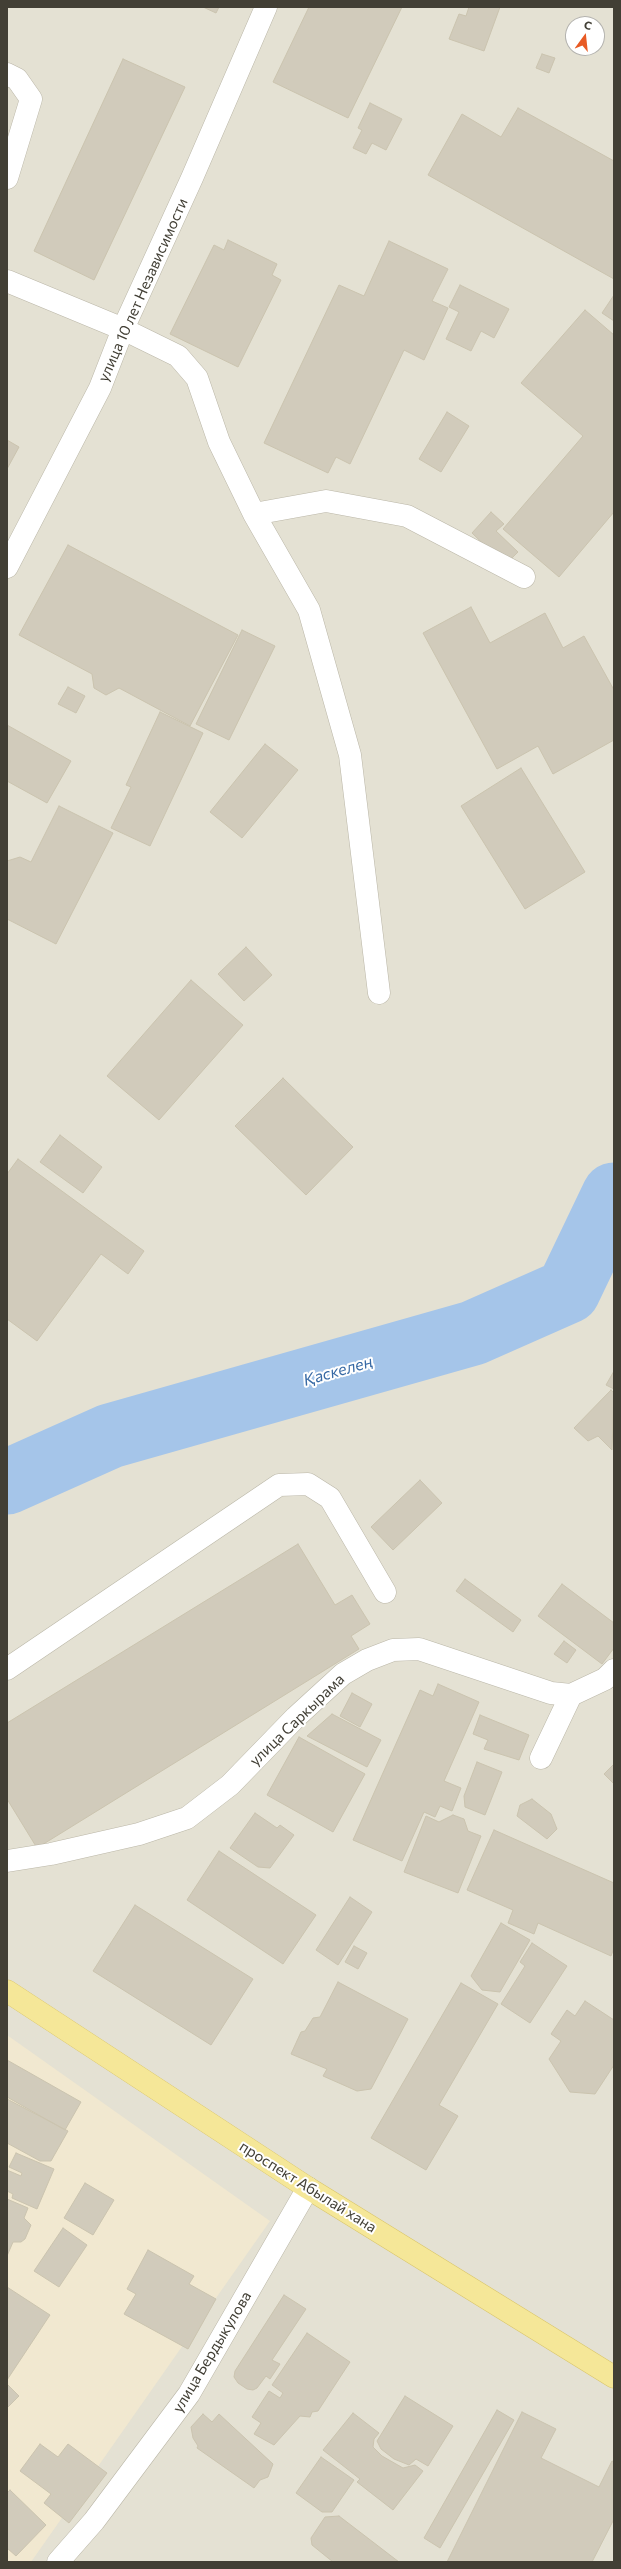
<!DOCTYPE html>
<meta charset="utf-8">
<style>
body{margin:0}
#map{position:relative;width:621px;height:2569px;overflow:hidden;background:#f0eee4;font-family:Commissioner,sans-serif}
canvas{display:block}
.frame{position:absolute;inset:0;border:8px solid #423f35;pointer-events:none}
.north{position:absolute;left:565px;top:16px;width:40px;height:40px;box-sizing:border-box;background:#fff;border:1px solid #b3b2ae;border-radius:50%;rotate:15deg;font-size:11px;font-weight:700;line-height:16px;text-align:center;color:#423f35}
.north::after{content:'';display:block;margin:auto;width:14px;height:18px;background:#e85a24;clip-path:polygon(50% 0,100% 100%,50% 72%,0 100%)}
</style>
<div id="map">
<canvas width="621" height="2569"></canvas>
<div class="frame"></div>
<div class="north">С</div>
</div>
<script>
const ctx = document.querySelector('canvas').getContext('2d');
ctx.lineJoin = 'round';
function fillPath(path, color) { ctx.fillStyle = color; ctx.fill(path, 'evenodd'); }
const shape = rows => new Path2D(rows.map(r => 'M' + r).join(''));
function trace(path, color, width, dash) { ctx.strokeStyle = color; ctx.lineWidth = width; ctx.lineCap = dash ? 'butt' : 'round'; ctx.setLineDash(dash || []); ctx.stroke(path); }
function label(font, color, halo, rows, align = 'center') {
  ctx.font = font + ' Commissioner,sans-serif'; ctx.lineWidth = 4; ctx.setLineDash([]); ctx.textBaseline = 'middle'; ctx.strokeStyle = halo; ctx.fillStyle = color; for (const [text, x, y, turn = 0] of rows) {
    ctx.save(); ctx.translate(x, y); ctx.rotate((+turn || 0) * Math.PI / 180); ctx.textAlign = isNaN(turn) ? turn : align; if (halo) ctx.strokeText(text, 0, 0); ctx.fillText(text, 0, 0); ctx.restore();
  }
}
fillPath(shape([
 [7,7,614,7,614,2562,7,2562],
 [573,24,597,24,597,48,573,48]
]), '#e4e1d3');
fillPath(shape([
 [7,2035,270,2221,31,2562,7,2562]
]), '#f1e8d0');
trace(shape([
 [7,1482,110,1436,473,1333,568,1291,614,1195]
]), '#a5c5e9', 65);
const building = shape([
 [203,7,219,7,216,13,203,7],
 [309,7,402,7,348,118,273,82,309,7],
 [469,7,500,7,484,51,449,39,459,14,466,16,469,7],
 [542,54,555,58,549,73,536,68,542,54],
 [123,59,185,87,94,280,34,251,123,59],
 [370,103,402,119,386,150,372,143,366,154,353,148,362,130,358,128,370,103],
 [518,108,614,161,614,279,428,175,462,114,501,137,518,108],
 [228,240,277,264,272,275,281,280,238,367,170,334,214,245,224,250,228,240],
 [389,241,448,269,432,301,448,308,424,360,404,350,350,464,336,457,328,473,264,443,339,285,364,296,389,241],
 [460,285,509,309,494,338,481,331,471,351,446,339,459,312,449,307,460,285],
 [614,295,614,321,602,313,614,295],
 [585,310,614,335,614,512,559,577,503,529,583,436,521,383,585,310],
 [447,412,469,426,441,472,419,459,447,412],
 [7,440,19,447,7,469,7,440],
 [491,512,504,524,496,531,518,552,505,565,472,533,491,512],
 [68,545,238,635,190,726,119,688,106,695,94,688,92,674,19,635,68,545],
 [471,607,490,643,545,613,563,648,584,636,614,690,614,740,553,774,538,746,497,769,423,633,471,607],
 [242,630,275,646,229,740,196,724,242,630],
 [68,687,85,696,76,713,58,704,68,687],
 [160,712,203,733,150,846,111,828,131,787,126,785,160,712],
 [7,725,71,761,47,803,7,781,7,725],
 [265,744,298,770,242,838,210,812,265,744],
 [521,768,585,872,525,909,461,806,521,768],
 [59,806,113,833,56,944,7,919,7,861,20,857,31,862,59,806],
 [246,947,272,975,244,1001,218,974,246,947],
 [191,980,243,1025,159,1120,107,1076,191,980],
 [283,1078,353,1147,306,1195,235,1126,283,1078],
 [60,1135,102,1167,83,1193,40,1162,60,1135],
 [18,1159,144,1251,128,1274,101,1254,37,1341,7,1319,7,1174,18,1159],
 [614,1371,614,1389,606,1385,614,1371],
 [611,1390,614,1393,612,1450,598,1436,588,1441,574,1428,611,1390],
 [420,1480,442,1503,393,1550,371,1527,420,1480],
 [298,1544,335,1605,352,1595,370,1624,351,1636,359,1649,37,1848,7,1799,7,1723,298,1544],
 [465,1579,521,1620,513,1632,456,1591,465,1579],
 [562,1584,614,1623,614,1648,602,1664,538,1616,562,1584],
 [564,1641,576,1650,567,1663,554,1654,564,1641],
 [438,1684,479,1702,444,1781,461,1788,452,1811,440,1806,435,1817,424,1812,402,1861,353,1840,420,1690,433,1696,438,1684],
 [352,1693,372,1704,360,1727,340,1716,352,1693],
 [332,1714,381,1740,367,1767,307,1736,332,1714],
 [480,1715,529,1735,519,1760,484,1749,488,1740,473,1734,480,1715],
 [299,1737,365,1774,333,1832,267,1795,299,1737],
 [477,1762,502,1772,485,1815,465,1807,464,1796,477,1762],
 [614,1764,614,1784,604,1774,614,1764],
 [532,1799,551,1814,557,1829,547,1839,517,1816,520,1805,532,1799],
 [255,1813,277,1828,280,1825,294,1835,270,1868,258,1867,230,1848,255,1813],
 [453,1815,464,1819,468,1831,481,1836,458,1893,404,1872,426,1816,439,1822,453,1815],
 [494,1830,614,1883,614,1948,611,1956,538,1923,534,1934,508,1923,513,1910,467,1890,494,1830],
 [219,1851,316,1915,283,1964,187,1900,219,1851],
 [350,1897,372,1912,338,1965,316,1950,350,1897],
 [135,1905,253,1979,211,2045,93,1971,135,1905],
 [501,1923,530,1940,500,1992,482,1990,471,1976,501,1923],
 [532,1943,567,1966,530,2023,501,2004,525,1966,520,1962,532,1943],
 [354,1946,367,1953,358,1969,345,1962,354,1946],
 [338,1982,408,2019,371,2089,357,2091,323,2076,327,2069,291,2054,301,2032,305,2031,313,2018,320,2017,338,1982],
 [461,1983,498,2004,439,2105,458,2116,426,2170,371,2138,461,1983],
 [585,2001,614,2020,614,2065,595,2094,570,2092,549,2059,561,2041,551,2034,567,2010,575,2016,585,2001],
 [7,2060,81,2102,65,2130,7,2097,7,2060],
 [7,2099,68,2131,51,2161,40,2161,7,2143,7,2099],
 [16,2153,54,2169,37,2209,12,2198,13,2194,7,2191,7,2170,21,2176,22,2173,9,2167,16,2153],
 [85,2183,114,2200,93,2235,64,2218,85,2183],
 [7,2199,28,2208,24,2218,31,2225,25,2239,21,2242,13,2242,7,2256,7,2199],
 [63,2228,87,2245,59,2287,34,2271,63,2228],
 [148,2250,194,2276,189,2284,216,2299,188,2349,124,2314,136,2294,127,2289,148,2250],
 [7,2287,50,2315,7,2380,7,2287],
 [284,2295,306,2309,272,2360,280,2364,270,2379,266,2376,257,2388,253,2390,247,2389,238,2383,234,2377,235,2371,284,2295],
 [307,2333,350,2362,318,2411,312,2412,310,2417,300,2416,274,2445,254,2434,261,2423,252,2417,269,2391,280,2398,283,2393,272,2385,307,2333],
 [7,2384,19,2396,7,2408,7,2384],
 [405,2396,453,2426,428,2466,416,2459,409,2465,394,2459,381,2449,377,2441,405,2396],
 [497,2410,514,2420,440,2548,424,2538,497,2410],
 [522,2412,556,2429,541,2458,599,2487,612,2461,614,2462,614,2519,592,2562,447,2562,522,2412],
 [353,2413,379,2433,374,2439,373,2447,382,2456,403,2468,415,2465,423,2471,393,2510,357,2482,360,2479,323,2450,353,2413],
 [203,2414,212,2422,219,2414,273,2464,268,2477,260,2480,254,2488,197,2448,198,2446,193,2438,191,2427,203,2414],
 [40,2444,58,2457,68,2444,107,2473,69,2523,44,2503,51,2494,20,2471,40,2444],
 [321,2457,354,2480,332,2512,322,2512,296,2493,321,2457],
 [10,2490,46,2525,16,2556,7,2548,7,2493,10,2490],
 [339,2516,399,2562,333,2562,312,2545,311,2538,325,2517,339,2516]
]);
fillPath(building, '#d1cbbb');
trace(building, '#cbc4af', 1);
const minor = shape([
 [7,74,17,79,31,99,7,178],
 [7,281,123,329,178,356,197,378,219,442,254,514,309,610,350,755,379,993],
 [254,514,326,501,407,516,524,577],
 [7,567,100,388,123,329,192,178,266,7],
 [7,1669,279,1485,308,1484,330,1498,385,1592],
 [541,1758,571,1695],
 [7,1861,51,1854,139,1834,187,1818,230,1785,296,1717,343,1674,367,1660,393,1650,419,1649,551,1693,571,1695,605,1679,614,1670],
 [58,2562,94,2521,189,2394,308,2188]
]);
const major = shape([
 [7,1991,308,2188,614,2377]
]);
trace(minor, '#bbb7a8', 23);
trace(major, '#d9c56a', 23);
trace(minor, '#fff', 22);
trace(major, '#f5e798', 22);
label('15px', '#423f35', '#fff', [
 ["улица 10 лет Независимости",143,290,-66],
 ["улица Саркырама",297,1720,-44],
 ["проспект Абылай хана",308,2187,32],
 ["улица Бердыкулова",212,2352,-59]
]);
label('italic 16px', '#3769a4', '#fff', [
 ["Қаскелең",338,1371,-16]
]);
</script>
